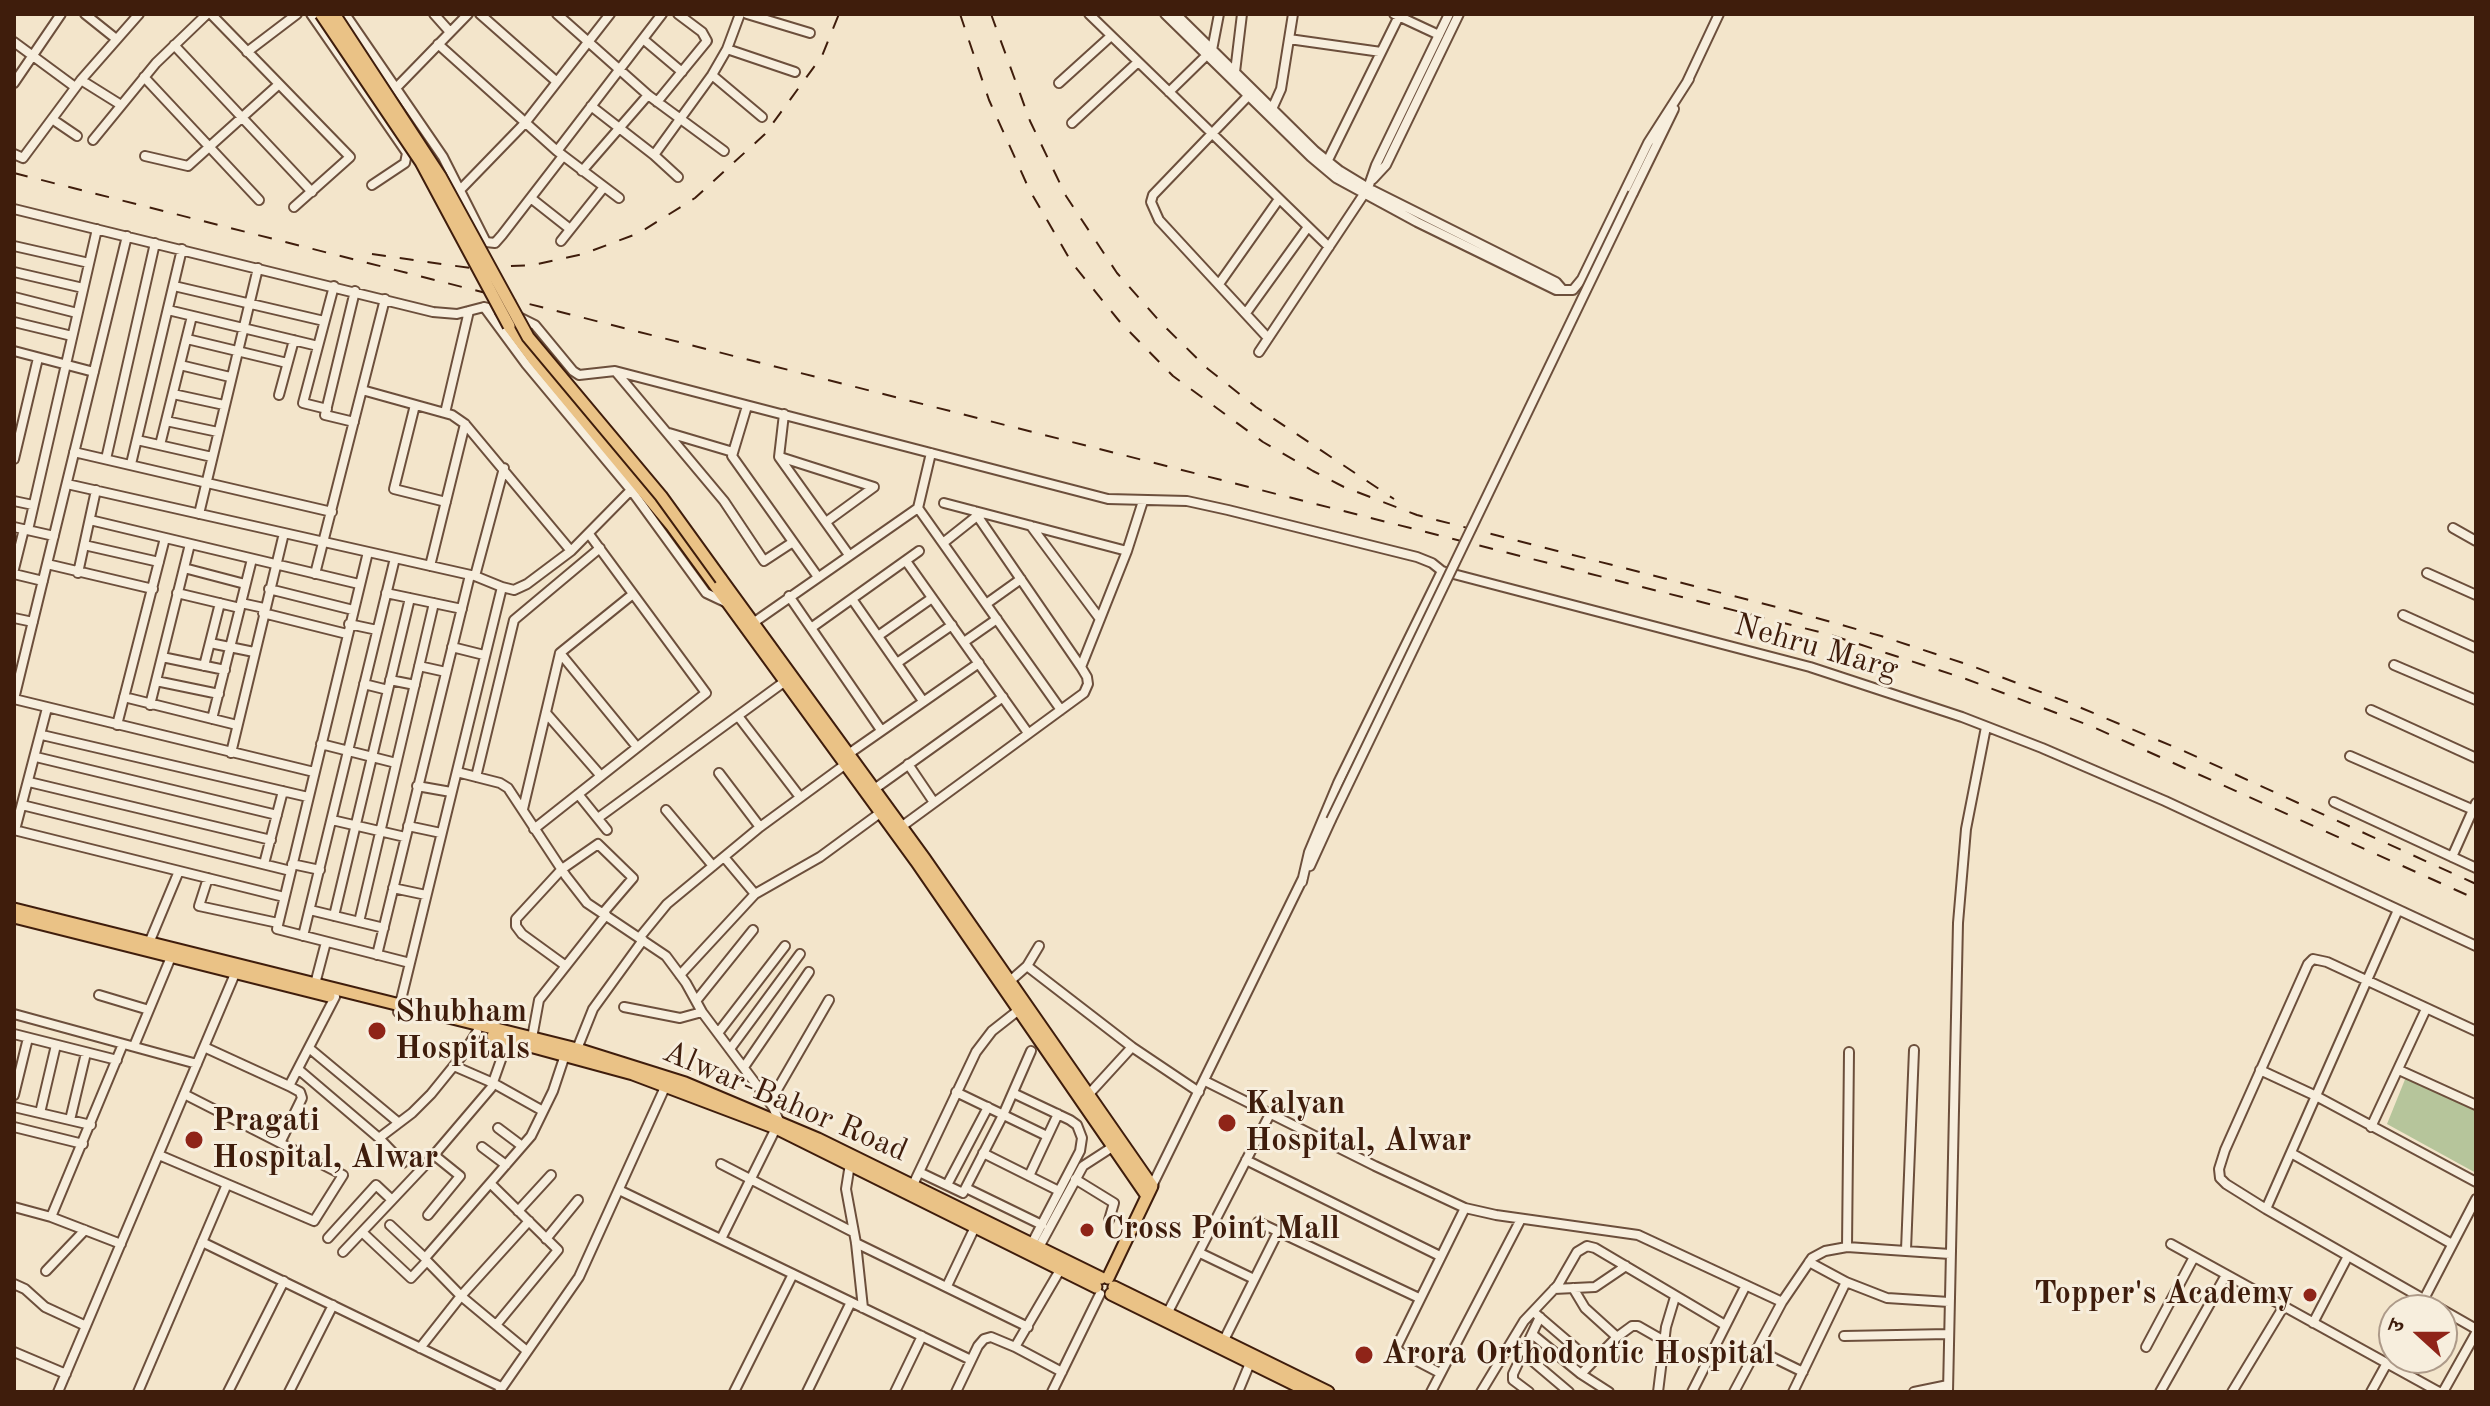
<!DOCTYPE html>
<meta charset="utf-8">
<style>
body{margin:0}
#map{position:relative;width:2490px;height:1406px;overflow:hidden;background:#f3e5cb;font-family:"Old Standard TT","Noto Serif Devanagari",serif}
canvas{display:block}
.frame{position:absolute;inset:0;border:16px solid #3f1d0c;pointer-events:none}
.north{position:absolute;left:2378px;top:1294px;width:80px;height:80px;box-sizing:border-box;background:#f7eedd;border:2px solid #ad9a89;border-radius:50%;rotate:291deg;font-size:22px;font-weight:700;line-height:32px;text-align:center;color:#3f1d0c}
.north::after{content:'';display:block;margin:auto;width:28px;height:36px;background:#8f2418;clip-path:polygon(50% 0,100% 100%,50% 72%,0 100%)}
</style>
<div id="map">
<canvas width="2490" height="1406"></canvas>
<div class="frame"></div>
<div class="north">उ</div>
</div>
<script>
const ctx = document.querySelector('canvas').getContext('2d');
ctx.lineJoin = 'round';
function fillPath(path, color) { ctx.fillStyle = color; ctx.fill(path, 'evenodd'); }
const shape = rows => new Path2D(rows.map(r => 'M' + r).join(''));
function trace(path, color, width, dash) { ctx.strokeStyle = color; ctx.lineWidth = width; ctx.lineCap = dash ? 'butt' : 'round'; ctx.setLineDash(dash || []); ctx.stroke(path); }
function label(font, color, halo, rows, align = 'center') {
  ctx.font = font + ' "Old Standard TT",serif'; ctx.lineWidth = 6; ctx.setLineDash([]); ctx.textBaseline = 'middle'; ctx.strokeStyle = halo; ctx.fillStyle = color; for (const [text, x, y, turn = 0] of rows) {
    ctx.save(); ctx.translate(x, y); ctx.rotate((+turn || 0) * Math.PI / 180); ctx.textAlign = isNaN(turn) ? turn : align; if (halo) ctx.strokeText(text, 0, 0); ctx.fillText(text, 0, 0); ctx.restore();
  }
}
fillPath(shape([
 [2406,1077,2476,1108,2476,1173,2387,1124]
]), '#b6c59b');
const minor = shape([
 [85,14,115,38],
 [211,14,350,157,294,207],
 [311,14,407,153,405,163,372,185],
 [345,14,443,157,486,242,495,243,502,235,563,156],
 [434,14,450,32],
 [480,14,557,82],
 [557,14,648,95,724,151],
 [747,14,810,33],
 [1089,14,1329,247],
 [1165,14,1311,157,1336,178,1417,222,1556,290,1573,290,1582,279,1648,143,1689,79],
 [1176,14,1315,151,1340,171,1368,188,1556,282,1562,289],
 [1394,14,1439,35],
 [643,39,682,72],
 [1289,39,1381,52],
 [14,42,75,87],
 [438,44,557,151,619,198],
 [174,45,312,192],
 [727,49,795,72],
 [247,52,297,14],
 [1235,72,1242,14],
 [712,75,762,117],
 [144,77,259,200],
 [81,80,121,105],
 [1687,82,1719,14],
 [14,83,61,14],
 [1059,83,1111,36],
 [396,88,468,14],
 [1169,92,1212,50,1219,14],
 [1250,94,1153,195,1151,202,1159,220,1268,338],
 [657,102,707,41,702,32,678,14],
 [591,106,654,155,678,177],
 [1272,109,1281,89,1293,14],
 [52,119,77,136],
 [1072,123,1138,62],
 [93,140,156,63,207,14],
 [557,151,662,14],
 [14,154,23,158,81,80,139,14],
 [654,155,712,75,727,49,740,14],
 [145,156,188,166,278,85],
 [1326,164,1400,14],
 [582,171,648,95],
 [1373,179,1386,165,1459,14],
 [460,190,525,123,610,14],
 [1633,193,1674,109],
 [532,199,570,229],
 [14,209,433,312,457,314,484,307,526,364,631,490,706,593,725,602],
 [561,241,604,187],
 [14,246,89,263],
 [14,272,83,288],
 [1219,284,1279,199],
 [174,286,324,321],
 [14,297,77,313],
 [484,307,504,312],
 [168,310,318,346],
 [1246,313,1308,227],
 [517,316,535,325,573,371,579,375,615,371,1108,499,1187,501,1228,510,1417,557,1432,563,1442,571],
 [14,322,72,336],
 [187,339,287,363],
 [14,351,94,372],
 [1259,352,1368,188,1376,165,1449,14],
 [180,365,230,377],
 [616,372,724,501,764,561,793,542],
 [362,390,452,415,465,424,571,551],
 [173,394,224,405],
 [279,395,294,340],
 [415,405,394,489,446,502],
 [747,406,732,456,818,577],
 [327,409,303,403,334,286],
 [445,413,469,311],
 [784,414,779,457,849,555],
 [166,421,218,432],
 [354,422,325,415,355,291],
 [669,433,733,452],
 [137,440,212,457],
 [160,445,192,316],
 [74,452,332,512],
 [931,453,918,508,1061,710],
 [780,457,874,487,826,522],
 [14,459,38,358],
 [106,459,155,243],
 [131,464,182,249],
 [67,484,475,576,502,587],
 [14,501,33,505],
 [944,503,1127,551],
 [974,511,1081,667],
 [199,514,258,268],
 [90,520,359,584],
 [1031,526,1100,619],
 [14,527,54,536],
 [2453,528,2476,541],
 [28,530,97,229],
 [943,543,977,516],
 [84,545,159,562],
 [368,552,277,929,410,963],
 [252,559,241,603,264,608],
 [906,561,1028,733],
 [47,564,153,589],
 [430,566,465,424],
 [184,568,245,584],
 [14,569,24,529],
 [78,573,96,490],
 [2427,573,2476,595],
 [14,574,43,581],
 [315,574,385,299],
 [475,576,504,468],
 [269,589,353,610],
 [177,593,240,608,212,719],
 [386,593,462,609],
 [789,596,881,730],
 [852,599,923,701],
 [986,604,1021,579],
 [263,613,347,634],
 [2403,615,2476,648],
 [14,618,33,622],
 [753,623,918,508],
 [349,624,377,630],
 [811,628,919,551],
 [878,636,932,598],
 [964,642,997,619],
 [210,643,254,652],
 [452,647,484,655],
 [560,653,637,747],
 [162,657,225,670],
 [897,663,952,625],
 [2394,665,2476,700],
 [204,666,220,603],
 [419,666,446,672],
 [390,680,415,685],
 [156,681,219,694],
 [364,684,388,690],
 [124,697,237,725],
 [14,699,127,236],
 [14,699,314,772],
 [150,705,190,544],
 [2371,710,2476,758],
 [546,713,601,776],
 [738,716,800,797],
 [117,725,165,538],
 [42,735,308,797],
 [321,744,396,763],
 [231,753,284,533],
 [847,755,979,663],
 [2350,756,2476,811],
 [36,757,277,815],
 [908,764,933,801],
 [457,772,500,783,508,788,566,876,587,903,666,956,686,983,702,1012,773,1107,779,1121],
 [719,773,760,827],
 [476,777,514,620,600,548],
 [29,782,271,840],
 [417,786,451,792],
 [873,790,1003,697],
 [578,794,607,830],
 [2334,802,2476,868],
 [22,805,291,871],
 [523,809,560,653,633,594],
 [666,810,713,866],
 [598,818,784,682],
 [332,820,405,837],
 [408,826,441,833],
 [901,827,1084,693,1088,684,1087,677,1081,667,1127,551,1143,501],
 [534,829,706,693,589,534],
 [14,830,284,897],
 [15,830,47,708],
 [724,857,755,894],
 [2452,857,2476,803],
 [264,864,283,791],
 [292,864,320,870],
 [1310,866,1331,820],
 [208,878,199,906,278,923],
 [1302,882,1309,852,1338,783,1442,571,1810,667,1962,717,2042,748,2165,801,2476,946],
 [393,888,426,895],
 [310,910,384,928],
 [334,916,410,598],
 [359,922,434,603],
 [303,936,395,558],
 [640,937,667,904,760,827,850,761],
 [149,943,179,871],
 [377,955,470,575],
 [566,966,522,934,516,926,516,919,562,869,598,844,633,878,603,913],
 [1027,966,1132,1047,1199,1092],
 [680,975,755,894,820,857,880,813],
 [1010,981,1027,966,1039,946],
 [315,984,326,942],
 [99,995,149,1010],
 [696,1001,753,930],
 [624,1007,680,1018,702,1012],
 [398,1012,502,587,514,590,527,584,571,551,631,490],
 [14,1014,197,1064],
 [2476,1031,2327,962,2313,959,2308,964,2225,1150,2219,1169,2220,1178,2226,1184,2266,1209,2476,1329],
 [718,1033,785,946],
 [14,1034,117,1060],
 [532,1038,539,1000,606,915],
 [134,1046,171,957],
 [204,1047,289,1086],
 [309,1048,399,1123],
 [577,1049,593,1009,643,940],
 [730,1049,800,954],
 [454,1066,493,1083,543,1111],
 [744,1067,809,972],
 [298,1069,379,1138,403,1163],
 [2260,1070,2316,1096,2476,1182],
 [2399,1070,2476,1105],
 [1205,1081,1375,1166,1465,1208,1496,1215,1638,1235,1782,1302],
 [956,1092,1047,1136],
 [1013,1093,1070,1120,1077,1125,1082,1138,1080,1151,1031,1245],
 [184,1094,343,1175,314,1221,227,1184],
 [1089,1094,1132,1047],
 [14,1095,28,1038],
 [770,1102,829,1000],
 [14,1107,91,1125],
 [40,1113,56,1045],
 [70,1120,86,1053],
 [14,1127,83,1144],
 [2371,1127,2426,1009],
 [498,1128,522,1146],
 [379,1138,412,1113,431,1094,461,1057,477,1032],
 [280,1143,302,1098,300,1092,289,1086,335,997],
 [482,1147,506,1165],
 [983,1153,1059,1191],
 [2291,1153,2452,1244],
 [1246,1160,1440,1256],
 [721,1164,851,1231],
 [850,1164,846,1189,856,1243,863,1308],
 [919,1172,963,1193,1003,1115,1031,1051],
 [1029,1176,1058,1114],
 [1075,1179,1114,1203,1109,1220],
 [491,1184,558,1250,496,1325],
 [947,1185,988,1107],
 [1152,1186,1303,878],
 [966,1188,1042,1225],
 [911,1189,976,1052,992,1031,1020,1009],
 [619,1190,971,1360],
 [14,1207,51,1217,121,1244],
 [2266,1209,2398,910],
 [518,1211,551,1175],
 [428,1215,460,1176,434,1155],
 [51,1217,123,1044],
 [1258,1222,1419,1298],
 [390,1225,425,1258,531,1136,553,1091,565,1055],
 [362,1232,411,1278,427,1261,461,1296,527,1351],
 [328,1238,376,1185,392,1200],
 [546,1239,578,1200],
 [721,1239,776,1128],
 [202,1242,501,1387],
 [856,1243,1028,1327],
 [2171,1244,2439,1392],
 [1847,1247,1849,1052],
 [1038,1249,1083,1166,1117,1144],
 [1906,1250,1914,1050],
 [343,1252,428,1162,491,1088,508,1040],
 [1200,1253,1254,1279],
 [1809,1262,1846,1282,1887,1298,1949,1302],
 [46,1271,85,1230],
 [14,1284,25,1289,45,1307,86,1326],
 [947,1286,975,1227],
 [1573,1288,1585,1308,1617,1337],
 [1554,1289,1595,1287,1626,1266],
 [2424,1299,2476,1199],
 [1168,1312,1270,1114],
 [1536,1314,1592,1362],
 [2313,1323,2348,1256],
 [1532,1334,1581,1374,1609,1392],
 [1844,1336,1949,1334],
 [1224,1340,1278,1232],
 [1015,1347,1060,1270],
 [2146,1347,2194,1257],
 [420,1348,461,1296,529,1221],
 [1756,1349,1803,1372],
 [14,1352,66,1374],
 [1523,1353,1569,1392],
 [1440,1373,1400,1352,1396,1348,1465,1208],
 [1581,1374,1617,1337,1632,1326,1638,1326,1666,1342],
 [58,1392,237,969],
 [138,1392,227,1184,159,1155],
 [228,1392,284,1281],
 [289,1392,333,1305],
 [499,1392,579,1277,666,1085],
 [734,1392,793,1274],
 [807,1392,851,1302],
 [895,1392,922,1336],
 [956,1392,978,1346,984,1339,991,1337,1015,1347,1062,1372],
 [1052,1392,1100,1294],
 [1238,1392,1250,1363],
 [1431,1392,1521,1219],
 [1481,1392,1524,1321,1558,1285,1577,1252,1587,1246,1595,1248,1725,1325],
 [1529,1392,1513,1380,1513,1374,1540,1317],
 [1658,1392,1666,1327,1675,1297],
 [1692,1392,1746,1285],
 [1734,1392,1782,1302,1812,1258,1825,1251,1847,1247,1950,1254],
 [1793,1392,1846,1282],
 [1914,1392,1948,1385],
 [1948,1392,1958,923,1966,829,1986,727],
 [2160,1392,2226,1275],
 [2232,1392,2284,1306],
 [2371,1392,2387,1363],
 [2443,1392,2476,1333]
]);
const major = shape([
 [509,326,535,361,672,526,916,861,1147,1196],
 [721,579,924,858,1152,1186,1108,1278],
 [14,909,577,1049,685,1083,818,1139,1101,1278],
 [14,917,329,996],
 [493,1036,633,1074,776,1128,1096,1287],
 [1114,1287,1328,1392],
 [1111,1294,1310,1392]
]);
trace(minor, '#6c4f3c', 12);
trace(major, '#3f1d0c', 15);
trace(minor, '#f7eedd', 8);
trace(major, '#eac286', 11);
trace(shape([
 [960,14,989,100,1029,189,1072,263,1120,322,1173,376,1263,442,1313,471,1344,487,1417,515,1788,610,1881,636,1972,666,2067,702,2184,751,2476,884],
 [991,14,1030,121,1066,196,1117,273,1162,324,1208,369,1256,407,1394,499],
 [14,173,1831,635,1966,679,2091,726,2476,899],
 [372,254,470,268,533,265,583,254,639,233,695,198,765,134,822,56,839,14]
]), '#3f1d0c', 2, [14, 14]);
const minorBridge = shape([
 [1331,820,1633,193]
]);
const majorBridge = shape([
 [321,14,421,162,509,326],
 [334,14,440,176,528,337,661,496,721,579]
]);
trace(minorBridge, '#6c4f3c', 12, []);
trace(majorBridge, '#3f1d0c', 15, []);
trace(minorBridge, '#f7eedd', 8);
trace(majorBridge, '#eac286', 11);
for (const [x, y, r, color] of [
 [377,1031,10,"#8f2418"],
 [1227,1123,10,"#8f2418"],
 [194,1140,10,"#8f2418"],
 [1087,1230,8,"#8f2418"],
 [2310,1295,8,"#8f2418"],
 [1364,1355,10,"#8f2418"]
]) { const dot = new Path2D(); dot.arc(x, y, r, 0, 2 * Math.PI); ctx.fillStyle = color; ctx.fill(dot); trace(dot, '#f7eedd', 3); }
label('32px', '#3f1d0c', '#f7eedd', [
 ["Nehru Marg",1816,648,16],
 ["Alwar-Bahor Road",785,1102,23]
]);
label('bold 32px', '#3f1d0c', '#f7eedd', [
 ["Shubham",395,1013],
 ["Hospitals",395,1050],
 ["Kalyan",1245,1105],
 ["Hospital, Alwar",1245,1142],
 ["Pragati",212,1122],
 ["Hospital, Alwar",212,1159],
 ["Cross Point Mall",1103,1230],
 ["Topper's Academy",2294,1295,"right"],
 ["Arora Orthodontic Hospital",1382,1355]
], 'left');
</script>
